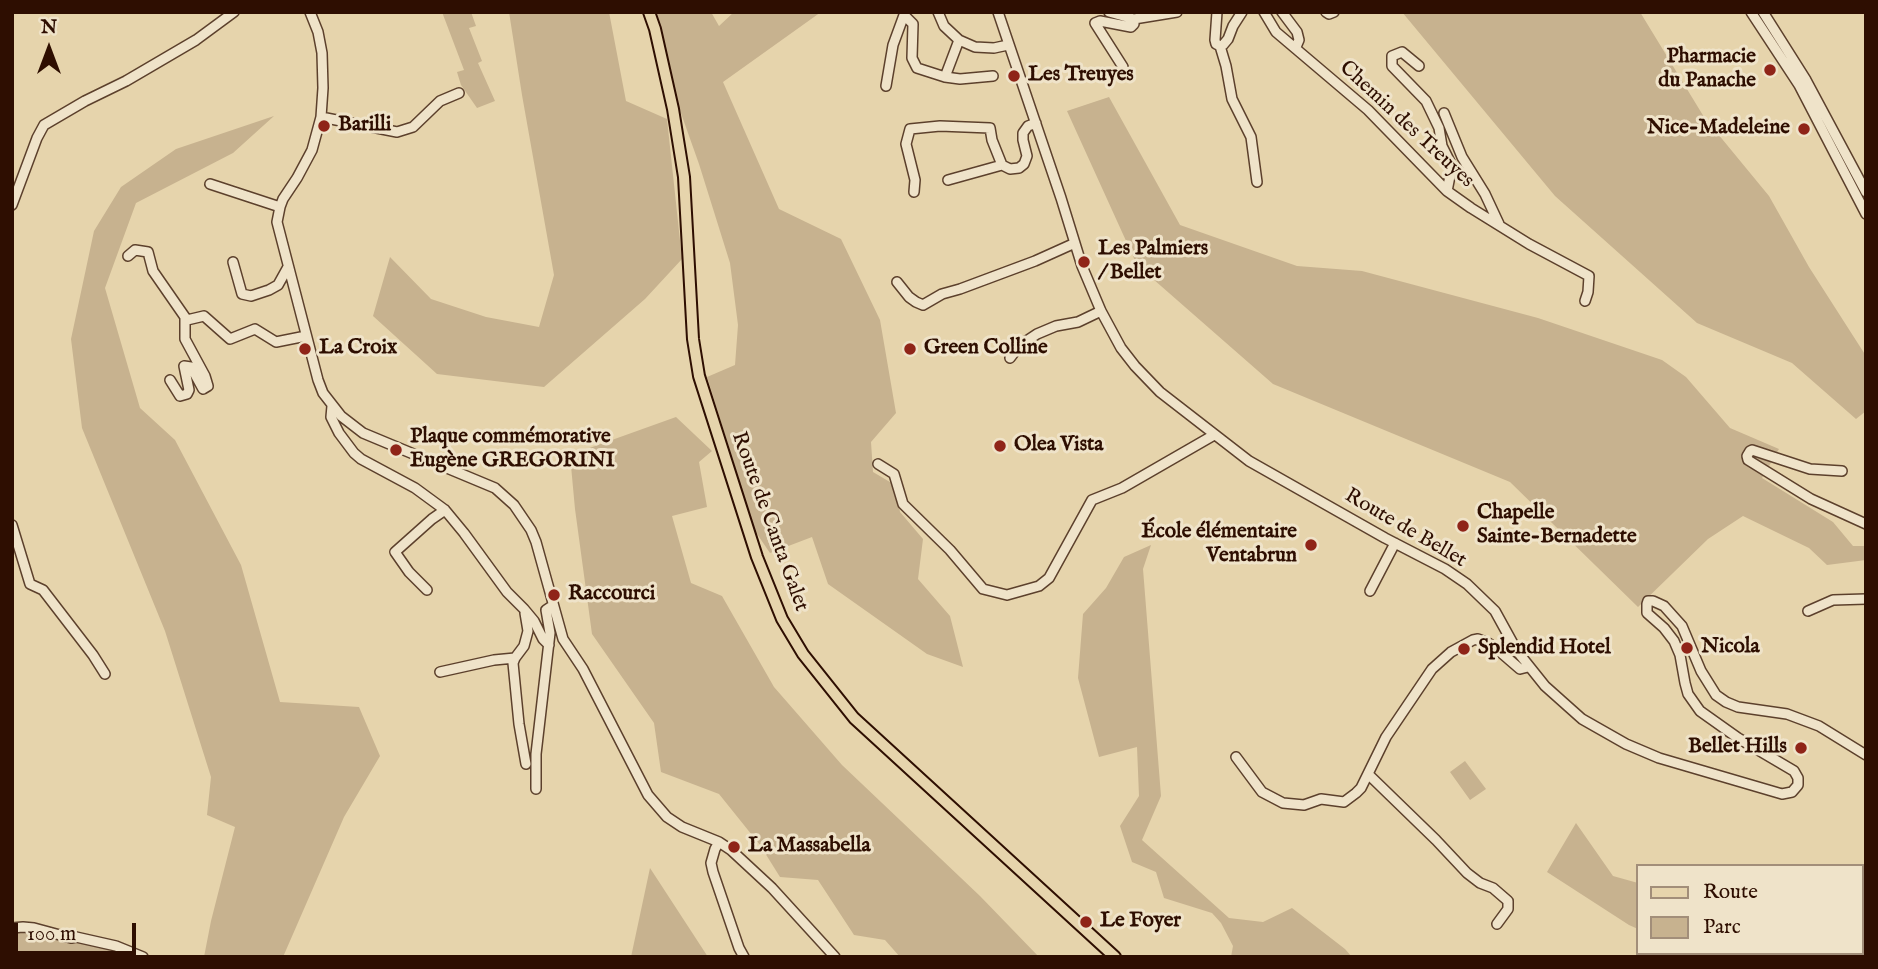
<!DOCTYPE html>
<meta charset="utf-8">
<style>
body{margin:0}
#map{position:relative;width:1878px;height:969px;overflow:hidden;background:#e6d4ac;font-family:"IM FELL English",serif}
canvas{display:block}
.frame{position:absolute;inset:0;border:14px solid #2e0e01;pointer-events:none}
.legend{position:absolute;left:1636px;top:864px;width:228px;height:91px;box-sizing:border-box;background:#efe3c9;border:2px solid #a28e79;margin:0;padding:9px 12px;list-style:none;font-size:21px;color:#2e0e01}
.legend li{display:flex;align-items:center;gap:14px;height:35px}
.legend b{width:35px;border:2px solid #a28e79}
.north{position:absolute;left:14px;top:14px;width:70px;height:70px;-webkit-text-stroke:5px #efe3c9;paint-order:stroke;rotate:0deg;font-size:19px;font-weight:700;line-height:28px;text-align:center;color:#2e0e01}
.north::after{content:'';display:block;margin:auto;width:24px;height:32px;background:#2e0e01;clip-path:polygon(50% 0,100% 100%,50% 72%,0 100%)}
.scale{position:absolute;left:14px;top:923px;width:122px;height:32px;box-sizing:border-box;border:4px solid #2e0e01;border-top:0;padding-left:9px;font-size:21px;line-height:24px;white-space:nowrap;color:#2e0e01;-webkit-text-stroke:5px #efe3c9;paint-order:stroke}
</style>
<div id="map">
<canvas width="1878" height="969"></canvas>
<div class="frame"></div>
<ul class="legend">
<li><b style="height:9px;background:#e6d4ac"></b>Route</li>
<li><b style="height:19px;background:#c7b28f"></b>Parc</li>
</ul>
<div class="north">N</div>
<div class="scale">100 m</div>
</div>
<script>
const ctx = document.querySelector('canvas').getContext('2d');
ctx.lineJoin = 'round';
function fillPath(path, color) { ctx.fillStyle = color; ctx.fill(path, 'evenodd'); }
const shape = rows => new Path2D(rows.map(r => 'M' + r).join(''));
function trace(path, color, width, dash) { ctx.strokeStyle = color; ctx.lineWidth = width; ctx.lineCap = dash ? 'butt' : 'round'; ctx.setLineDash(dash || []); ctx.stroke(path); }
function label(font, color, halo, rows, align = 'center') {
  ctx.font = font + ' "IM FELL English",serif'; ctx.lineWidth = 6; ctx.setLineDash([]); ctx.textBaseline = 'middle'; ctx.strokeStyle = halo; ctx.fillStyle = color; for (const [text, x, y, turn = 0] of rows) {
    ctx.save(); ctx.translate(x, y); ctx.rotate((+turn || 0) * Math.PI / 180); ctx.textAlign = isNaN(turn) ? turn : align; if (halo) ctx.strokeText(text, 0, 0); ctx.fillText(text, 0, 0); ctx.restore();
  }
}
fillPath(shape([
 [442,12,471,12,476,26,469,28,482,61,478,63,495,101,477,108,461,85,457,72,464,70],
 [509,12,609,12,626,101,667,119,682,259,645,299,544,387,437,374,373,316,390,257,431,299,486,317,539,327,554,275,522,95],
 [654,12,711,12,719,26,734,12,821,12,723,82,779,209,841,239,880,320,896,413,871,442,873,472,895,485,900,512,923,539,918,579,950,616,963,667,927,654,828,584,812,537,770,553,755,531,707,377,735,365,738,325,730,263,699,164,677,102],
 [1402,12,1640,12,1704,117,1769,196,1809,267,1866,356,1866,411,1856,419,1792,363,1697,323,1555,196],
 [1109,97,1180,225,1297,266,1362,271,1538,318,1662,360,1686,377,1730,428,1779,449,1762,478,1833,522,1853,546,1866,546,1866,560,1827,565,1809,548,1743,516,1708,539,1638,607,1510,482,1273,384,1137,265,1067,111],
 [274,116,233,153,136,203,105,288,140,408,175,440,241,565,280,702,359,707,380,756,344,817,283,957,204,957,211,921,235,827,207,815,211,777,165,631,82,428,71,339,94,231,121,187,176,149],
 [676,417,712,451,699,462,707,507,672,516,691,583,722,596,774,687,842,765,980,896,1039,957,900,957,885,940,854,935,818,880,780,877,760,845,719,794,661,772,654,723,592,634,575,509,570,455],
 [1151,545,1143,569,1161,796,1142,840,1229,918,1263,922,1292,908,1345,949,1352,957,1231,957,1233,946,1221,923,1212,913,1164,898,1156,872,1132,862,1120,826,1139,796,1137,747,1099,757,1078,678,1083,614,1106,588,1124,557],
 [1465,761,1486,789,1470,800,1450,772],
 [1576,823,1613,876,1638,883,1638,929,1629,925,1547,872],
 [650,868,708,957,631,957],
 [12,926,35,926,136,957,12,957]
]), '#c7b28f');
const minor = shape([
 [310,12,318,32,322,53,323,88,321,117,312,150,297,178,283,199,280,207,277,222,318,380,323,393,341,416,363,433,495,488,514,505,531,530,536,542,563,639,583,669,648,795,667,817,682,827,719,842,731,850,772,888,835,957],
 [905,12,904,15,913,24,912,58,917,68,945,77,960,79,993,76],
 [938,12,944,26,959,40,975,47,994,48,1008,45],
 [998,12,1061,198,1082,266,1101,311,1121,348,1135,366,1160,392,1249,461,1385,538,1445,569,1467,584,1495,611,1517,651,1545,686,1582,719,1626,744,1659,758,1782,794,1792,792,1798,785,1798,778,1794,771,1738,738,1700,711,1688,694,1685,683,1680,655,1674,641,1664,628,1647,613,1647,604,1648,601,1653,601,1664,606,1682,626,1701,671,1716,695,1726,702,1738,707,1787,714,1819,726,1866,755],
 [1109,12,1134,19,1177,12],
 [1217,12,1215,40,1216,44,1220,46,1223,45,1228,39,1233,26,1242,12],
 [1264,12,1276,32,1368,110,1447,191,1471,208,1529,244,1589,276,1588,292,1585,301],
 [1282,12,1297,32,1299,40,1296,47],
 [1326,12,1329,14,1334,12],
 [1751,12,1799,85,1866,214],
 [1763,12,1806,80,1866,192],
 [1220,46,1226,66,1232,99,1251,137,1257,182],
 [1419,66,1402,52,1392,56,1392,66,1426,101,1439,128,1442,146,1452,166,1447,191],
 [1123,67,1095,23,1100,21,1131,27,1134,24,1134,19],
 [945,77,959,40],
 [886,86,893,45,904,15],
 [1444,113,1462,157,1485,194,1499,224],
 [321,117,397,132,413,127,440,101,459,93],
 [948,180,1002,165],
 [210,184,280,207],
 [914,192,915,180,906,144,910,129,940,126,990,128,992,140,1002,165,1010,169,1019,168,1024,164,1027,156,1023,140,1023,133,1028,126,1036,123],
 [12,205,37,138,44,125,85,101,126,81,196,40,234,12],
 [128,256,135,250,148,252,153,271,187,320,204,316,230,339,255,329,276,342,306,336],
 [233,262,242,294,251,296,269,290,278,285,288,267],
 [897,282,909,297,916,302,923,305,942,294,960,289,1035,261,1075,243],
 [1010,358,1019,346,1037,334,1056,326,1078,322,1101,311],
 [170,380,180,396,187,394,189,390,184,366,191,367,203,389,208,386,205,376,185,339,185,318],
 [332,406,331,417,339,433,354,453,361,459,415,488,445,510,464,533,507,592,524,609,534,621,543,639,549,645],
 [878,464,894,474,903,504,950,550,983,589,1007,595,1039,586,1049,578,1092,500,1122,488,1214,435],
 [1842,471,1810,469,1752,450,1750,451,1747,456,1748,460,1811,499,1866,524],
 [12,525,30,584,43,590,93,655,105,674],
 [427,590,409,572,395,552,432,519,445,510],
 [1370,591,1395,543],
 [1808,611,1833,600,1866,599],
 [525,613,528,631,524,646,515,658,513,663,519,724,526,764],
 [440,672,494,660,515,658],
 [1236,757,1262,792,1283,803,1304,805,1321,799,1344,802,1356,793,1361,788,1386,737,1432,669,1451,652,1473,640,1478,639,1488,643,1498,650,1520,669,1528,667],
 [1368,774,1436,840,1467,873,1480,883,1493,888,1508,901,1508,909,1497,924],
 [536,789,536,754,550,633,546,610,552,606],
 [719,842,715,849,711,863,713,872,739,948,744,957],
 [12,928,23,927,34,928,71,938,76,937,116,946,143,957]
]);
const major = shape([
 [649,12,655,29,673,109,684,177,693,339,699,376,757,557,782,619,803,654,854,718,1115,957]
]);
trace(minor, '#5c402c', 12);
trace(major, '#2e0e01', 14);
trace(minor, '#efe3c9', 9);
trace(major, '#e6d4ac', 10);
for (const [x, y, r, color] of [
 [1770,70,7,"#8f2418"],
 [1014,76,7,"#8f2418"],
 [324,126,7,"#8f2418"],
 [1804,129,7,"#8f2418"],
 [1084,262,7,"#8f2418"],
 [305,349,7,"#8f2418"],
 [910,349,7,"#8f2418"],
 [1000,446,7,"#8f2418"],
 [396,450,7,"#8f2418"],
 [1463,526,7,"#8f2418"],
 [1311,545,7,"#8f2418"],
 [554,595,7,"#8f2418"],
 [1687,648,7,"#8f2418"],
 [1464,649,7,"#8f2418"],
 [1801,748,7,"#8f2418"],
 [734,847,7,"#8f2418"],
 [1086,922,7,"#8f2418"]
]) { const dot = new Path2D(); dot.arc(x, y, r, 0, 2 * Math.PI); ctx.fillStyle = color; ctx.fill(dot); trace(dot, '#efe3c9', 2.5); }
label('bold 21px', '#2e0e01', '#efe3c9', [
 ["Pharmacie",1756,58,"right"],
 ["du Panache",1756,82,"right"],
 ["Les Treuyes",1028,76],
 ["Barilli",338,126],
 ["Nice-Madeleine",1790,129,"right"],
 ["Les Palmiers",1098,250],
 ["/ Bellet",1098,274],
 ["La Croix",319,349],
 ["Green Colline",924,349],
 ["Plaque commémorative",410,438],
 ["Eugène GREGORINI",410,462],
 ["Olea Vista",1014,446],
 ["Chapelle",1477,514],
 ["Sainte-Bernadette",1477,538],
 ["École élémentaire",1297,533,"right"],
 ["Ventabrun",1297,557,"right"],
 ["Raccourci",568,595],
 ["Nicola",1701,648],
 ["Splendid Hotel",1478,649],
 ["Bellet Hills",1787,748,"right"],
 ["La Massabella",748,847],
 ["Le Foyer",1100,922]
], 'left');
label('21px', '#2e0e01', '#efe3c9', [
 ["Chemin des Treuyes",1406,125,43],
 ["Route de Canta Galet",769,522,70],
 ["Route de Bellet",1405,529,30]
]);
</script>
